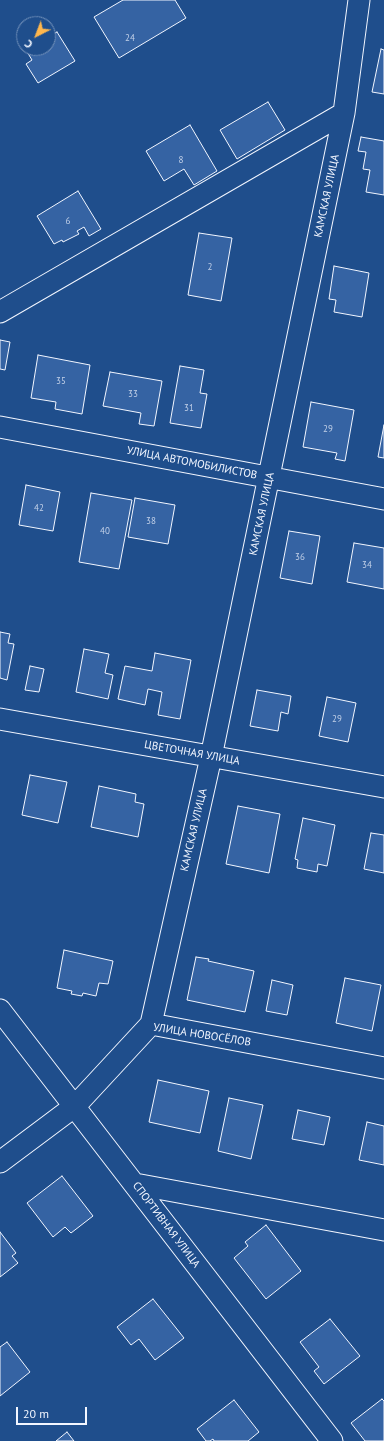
<!DOCTYPE html>
<meta charset="utf-8">
<style>
body{margin:0}
#map{position:relative;width:384px;height:1441px;overflow:hidden;background:#1f4e8c;font-family:"PT Sans",sans-serif}
canvas{display:block}
.north{position:absolute;left:16px;top:16px;width:40px;height:40px;box-sizing:border-box;background:#1f4e8c;border:1px solid #7391ba;border-radius:50%;rotate:222deg;font-size:11px;font-weight:700;line-height:16px;text-align:center;color:#f2f6ff}
.north::after{content:'';display:block;margin:auto;width:14px;height:18px;background:#ffb74d;clip-path:polygon(50% 0,100% 100%,50% 72%,0 100%)}
.scale{position:absolute;left:16px;top:1407px;width:71px;height:18px;box-sizing:border-box;border:2px solid #f2f6ff;border-top:0;padding-left:5px;font-size:12px;line-height:14px;white-space:nowrap;color:#f2f6ff;-webkit-text-stroke:3px #1f4e8c;paint-order:stroke}
</style>
<div id="map">
<canvas width="384" height="1441"></canvas>
<div class="north">С</div>
<div class="scale">20 m</div>
</div>
<script>
const ctx = document.querySelector('canvas').getContext('2d');
ctx.lineJoin = 'round';
function fillPath(path, color) { ctx.fillStyle = color; ctx.fill(path, 'evenodd'); }
const shape = rows => new Path2D(rows.map(r => 'M' + r).join(''));
function trace(path, color, width, dash) { ctx.strokeStyle = color; ctx.lineWidth = width; ctx.lineCap = dash ? 'butt' : 'round'; ctx.setLineDash(dash || []); ctx.stroke(path); }
function label(font, color, halo, rows, align = 'center') {
  ctx.font = font + ' "PT Sans",sans-serif'; ctx.lineWidth = 3; ctx.setLineDash([]); ctx.textBaseline = 'middle'; ctx.strokeStyle = halo; ctx.fillStyle = color; for (const [text, x, y, turn = 0] of rows) {
    ctx.save(); ctx.translate(x, y); ctx.rotate((+turn || 0) * Math.PI / 180); ctx.textAlign = isNaN(turn) ? turn : align; if (halo) ctx.strokeText(text, 0, 0); ctx.fillText(text, 0, 0); ctx.restore();
  }
}
const building = shape([
 [123,0,175,0,186,18,119,58,94,17,123,0],
 [57,32,75,61,38,83,26,64,32,60,26,50,30,48,48,48,48,37,57,32],
 [381,49,384,50,384,94,372,92,381,49],
 [268,102,285,130,237,159,220,130,268,102],
 [190,125,217,171,194,185,184,169,164,181,146,151,190,125],
 [361,137,384,141,384,195,366,192,370,170,363,169,366,152,358,151,361,137],
 [78,191,101,229,89,236,84,227,77,231,79,234,63,242,62,240,54,244,37,216,78,191],
 [199,233,232,238,221,301,188,295,199,233],
 [334,266,369,273,362,317,334,312,336,300,329,299,334,266],
 [0,340,10,342,5,370,0,369,0,340],
 [38,355,90,365,82,414,55,409,56,402,31,398,38,355],
 [180,366,204,370,200,393,207,394,201,428,170,423,180,366],
 [110,372,162,381,154,426,139,424,141,413,103,406,110,372],
 [311,402,354,410,345,461,335,459,337,453,303,447,311,402],
 [384,425,384,458,378,457,384,425],
 [26,485,60,492,53,531,19,525,26,485],
 [91,493,132,500,119,569,79,562,91,493],
 [135,498,175,505,168,544,128,537,135,498],
 [289,531,320,536,312,584,280,578,289,531],
 [354,543,384,548,384,589,347,582,354,543],
 [0,632,10,634,8,643,14,644,7,680,0,678,0,632],
 [84,649,109,654,105,673,113,675,108,699,76,692,84,649],
 [155,653,191,660,180,719,158,715,162,692,148,689,145,705,118,699,125,666,152,671,155,653],
 [30,666,44,669,39,692,25,690,30,666],
 [257,690,291,696,288,714,281,712,278,731,250,726,257,690],
 [327,697,356,703,348,742,319,736,327,697],
 [30,775,67,782,58,823,22,815,30,775],
 [99,786,136,794,135,802,144,804,138,837,91,827,99,786],
 [238,806,280,814,269,873,226,864,238,806],
 [303,818,335,825,327,866,318,864,317,872,297,868,298,860,295,859,303,818],
 [371,833,384,835,384,873,364,869,371,833],
 [64,950,113,961,108,984,99,983,96,996,83,993,82,996,71,994,72,991,57,988,64,950],
 [196,957,209,959,208,961,254,971,245,1012,187,1000,196,957],
 [345,978,381,985,372,1031,336,1023,345,978],
 [272,980,293,985,287,1015,266,1011,272,980],
 [158,1080,209,1091,200,1133,149,1122,158,1080],
 [229,1098,263,1105,251,1159,218,1151,229,1098],
 [298,1110,330,1117,324,1145,292,1139,298,1110],
 [367,1122,384,1126,384,1165,359,1160,367,1122],
 [62,1176,93,1216,71,1233,65,1227,53,1237,27,1203,62,1176],
 [266,1225,301,1271,266,1299,234,1258,248,1246,245,1242,266,1225],
 [0,1232,16,1253,12,1256,18,1263,0,1277,0,1232],
 [153,1299,184,1338,155,1360,139,1339,131,1345,117,1327,153,1299],
 [330,1319,360,1356,324,1384,314,1371,319,1367,300,1342,330,1319],
 [7,1342,30,1372,0,1396,0,1347,7,1342],
 [382,1399,384,1401,384,1441,365,1441,351,1423,382,1399],
 [234,1400,259,1432,248,1441,214,1441,213,1439,210,1441,206,1441,197,1429,234,1400],
 [67,1432,74,1441,56,1441,67,1432]
]);
fillPath(building, '#3563a3');
trace(building, '#f2f6ff', 1);
const street = shape([
 [0,312,344,113],
 [0,427,384,499],
 [0,719,384,787],
 [0,1010,332,1441],
 [151,1024,211,757,344,113,359,0],
 [0,1162,75,1106,151,1024,384,1068],
 [135,1184,384,1230]
]);
trace(street, '#f2f6ff', 23);
trace(street, '#1f4e8c', 21);
label('9px', '#c3d1e8', null, [
 ["24",130,38],
 ["8",181,160],
 ["6",68,221],
 ["2",210,267],
 ["35",61,381],
 ["33",133,394],
 ["31",189,408],
 ["29",328,429],
 ["42",39,508],
 ["38",151,521],
 ["40",105,531],
 ["36",300,557],
 ["34",367,565],
 ["29",337,719]
]);
label('11px', '#f2f6ff', '#1f4e8c', [
 ["КАМСКАЯ УЛИЦА",327,196,-78],
 ["УЛИЦА АВТОМОБИЛИСТОВ",192,463,11],
 ["КАМСКАЯ УЛИЦА",262,514,-78],
 ["ЦВЕТОЧНАЯ УЛИЦА",192,753,10],
 ["КАМСКАЯ УЛИЦА",194,830,-77],
 ["УЛИЦА НОВОСЁЛОВ",202,1035,9],
 ["СПОРТИВНАЯ УЛИЦА",166,1225,53]
]);
</script>
